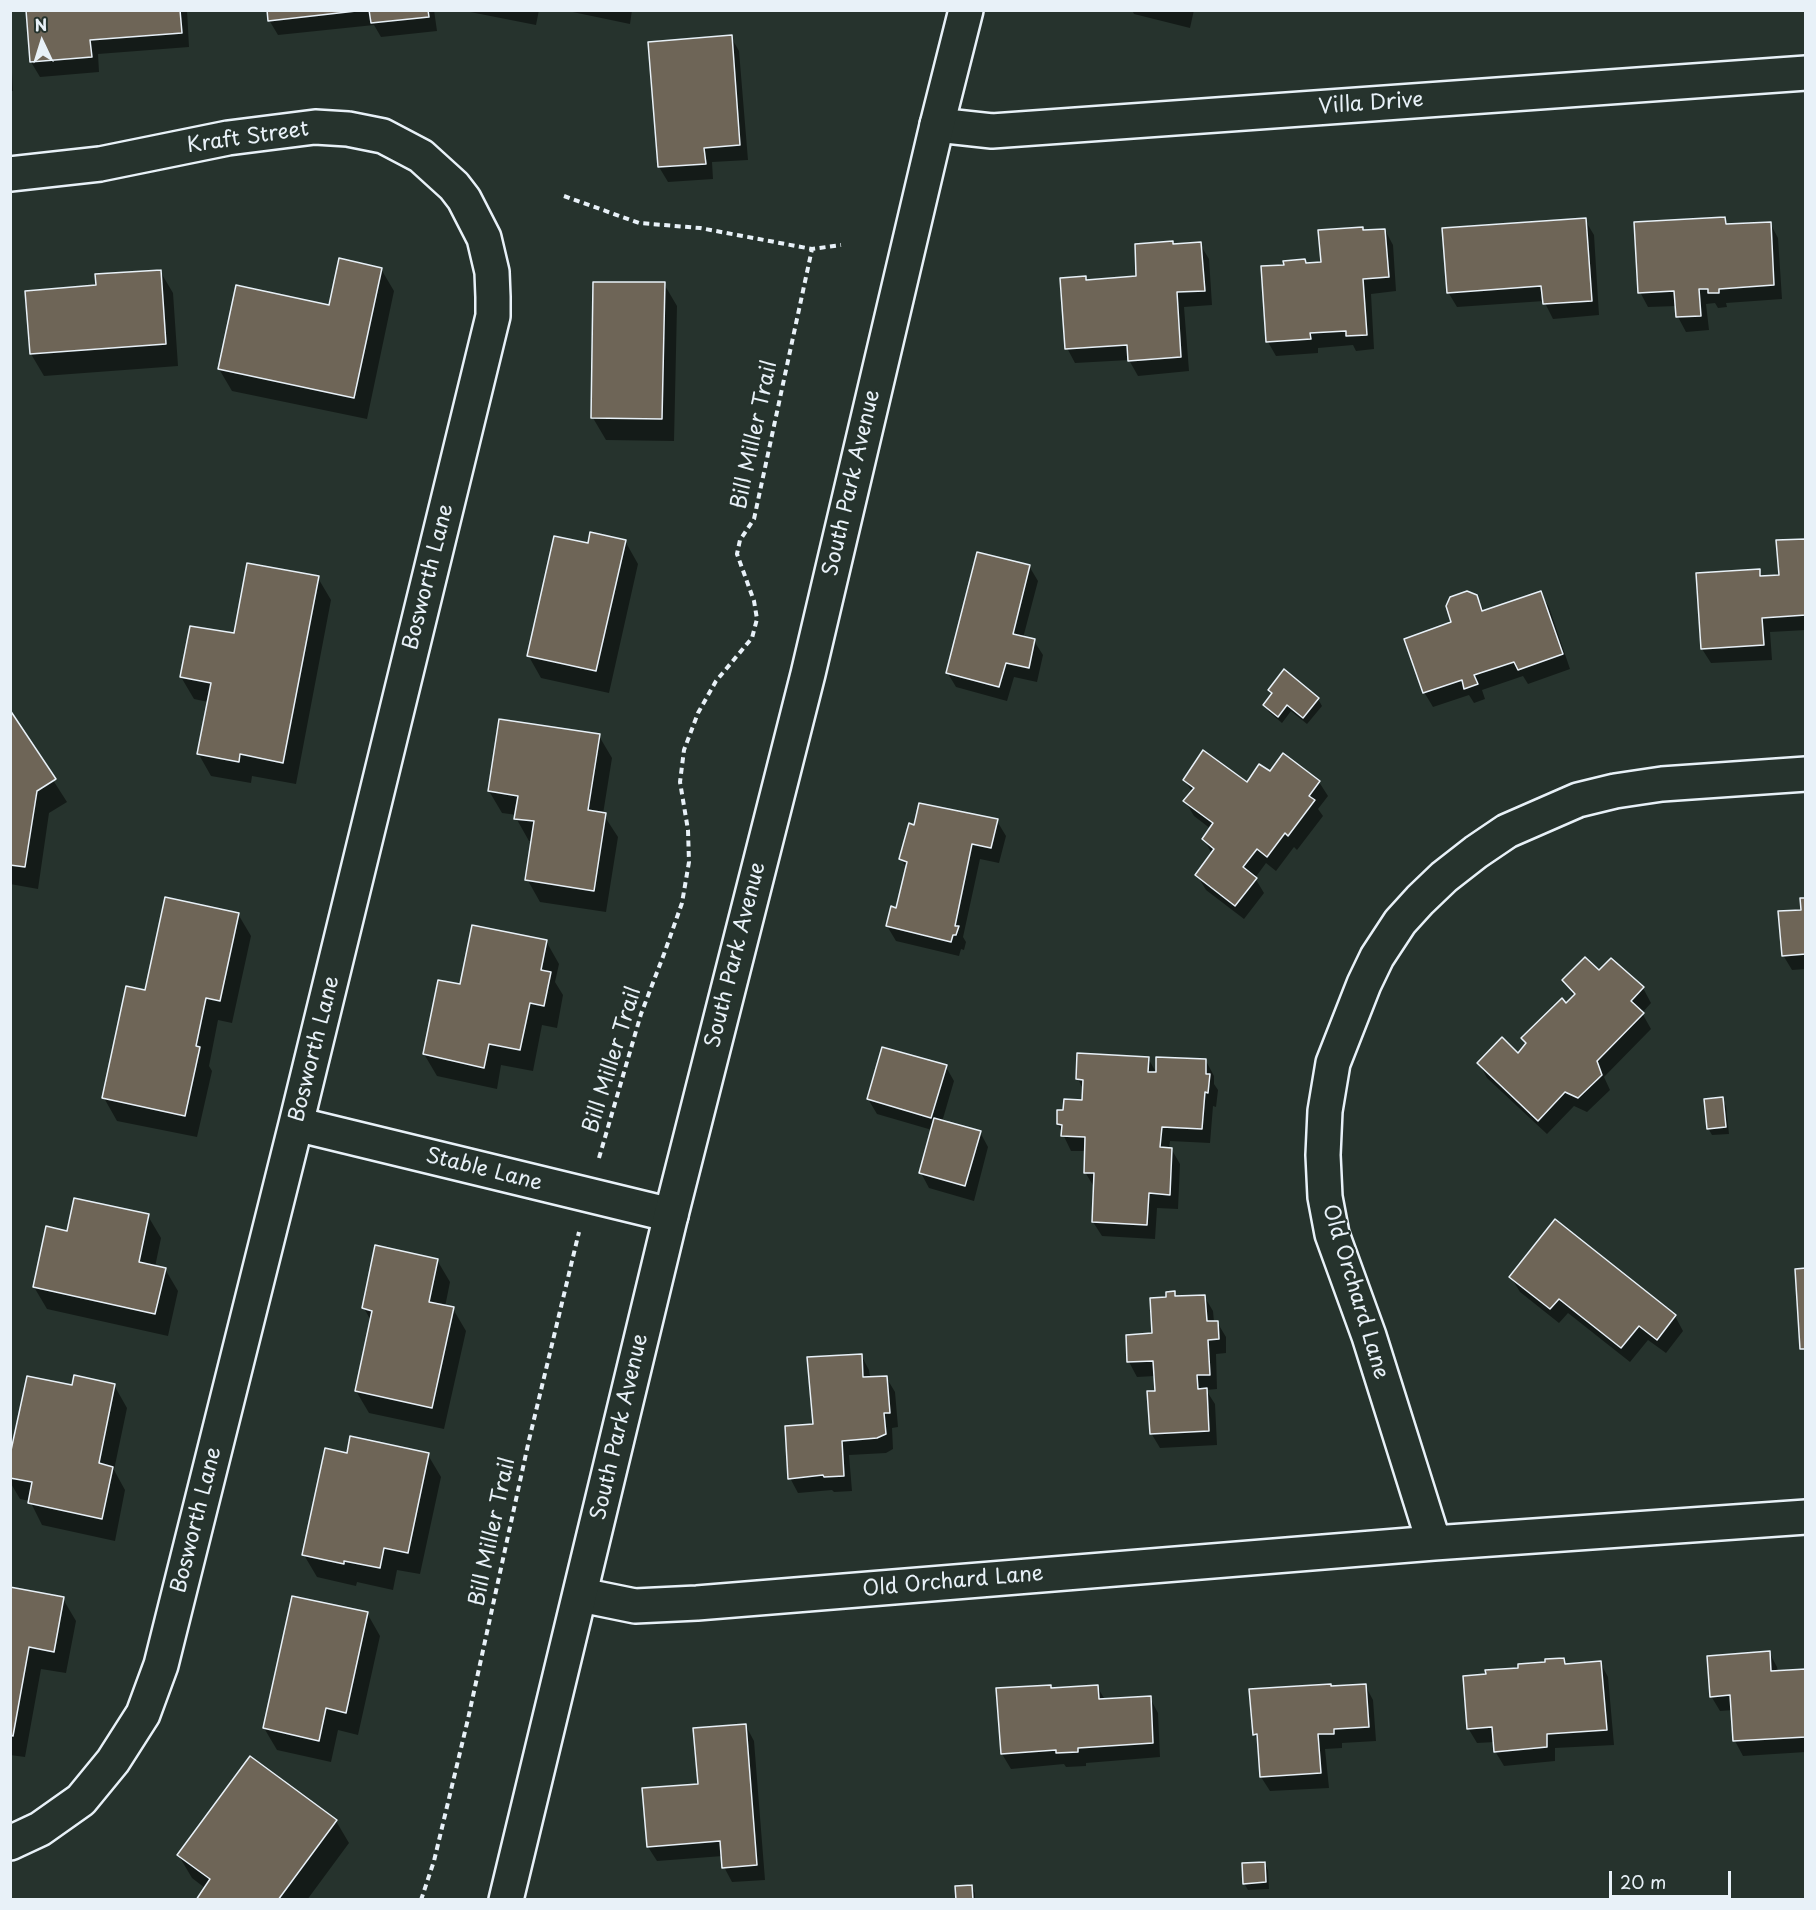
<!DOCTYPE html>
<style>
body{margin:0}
#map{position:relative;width:1816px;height:1910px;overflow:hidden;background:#26332d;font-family:"Playpen Sans",sans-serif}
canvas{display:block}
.frame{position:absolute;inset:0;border:12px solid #e8f1f8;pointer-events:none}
.north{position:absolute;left:12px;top:12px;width:60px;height:60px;-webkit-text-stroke:4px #26332d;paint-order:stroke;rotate:356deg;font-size:16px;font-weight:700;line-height:24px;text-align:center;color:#e8f1f8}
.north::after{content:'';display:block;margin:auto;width:21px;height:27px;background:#e8f1f8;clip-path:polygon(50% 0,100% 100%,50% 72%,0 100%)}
.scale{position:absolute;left:1609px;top:1871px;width:122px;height:27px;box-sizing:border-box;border:3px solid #e8f1f8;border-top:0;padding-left:8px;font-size:18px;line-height:21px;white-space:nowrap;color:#e8f1f8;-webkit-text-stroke:4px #26332d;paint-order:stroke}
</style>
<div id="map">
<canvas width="1816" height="1910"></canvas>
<div class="frame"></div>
<div class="north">N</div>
<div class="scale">20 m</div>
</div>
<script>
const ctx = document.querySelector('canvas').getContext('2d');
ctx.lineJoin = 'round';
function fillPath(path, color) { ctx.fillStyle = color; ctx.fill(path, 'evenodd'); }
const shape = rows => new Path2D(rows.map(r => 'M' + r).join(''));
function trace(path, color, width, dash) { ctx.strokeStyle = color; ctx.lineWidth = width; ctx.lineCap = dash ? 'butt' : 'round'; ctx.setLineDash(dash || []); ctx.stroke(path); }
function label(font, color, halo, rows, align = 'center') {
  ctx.font = font + ' "Playpen Sans",sans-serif'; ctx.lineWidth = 4.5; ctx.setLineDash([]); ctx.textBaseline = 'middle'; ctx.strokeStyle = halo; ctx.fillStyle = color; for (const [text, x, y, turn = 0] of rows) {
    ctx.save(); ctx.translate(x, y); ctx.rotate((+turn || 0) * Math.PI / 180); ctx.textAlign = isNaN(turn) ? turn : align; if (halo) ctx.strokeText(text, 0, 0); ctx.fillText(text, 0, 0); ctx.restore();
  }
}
fillPath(shape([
 [28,10,187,10,189,47,98,54,99,72,40,77,31,62],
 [268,10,434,10,437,31,381,37,374,25,278,35,269,20],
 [460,10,539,10,536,25],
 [563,10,632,10,630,24],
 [1132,10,1194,10,1190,28,1134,14],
 [10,37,13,91,10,91],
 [731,37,739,51,748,160,712,162,713,179,668,182,659,167,649,43],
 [1724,219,1728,225,1770,223,1778,238,1782,299,1726,303,1727,307,1718,308,1715,303,1706,304,1709,330,1686,332,1678,317,1677,306,1648,307,1640,292],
 [1585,220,1594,235,1599,315,1553,319,1544,301,1457,307,1448,292],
 [1385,230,1393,245,1396,291,1371,294,1374,349,1356,351,1353,345,1318,348,1318,353,1276,356,1268,342,1307,264,1322,263,1364,232],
 [1172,243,1174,246,1200,244,1209,259,1212,305,1184,307,1189,371,1138,376,1129,360,1075,363,1067,348,1085,278,1087,281,1138,278],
 [381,269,394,291,367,419,232,391,219,369,330,307],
 [160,271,173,293,178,366,44,376,31,354,98,286],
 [595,283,664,284,677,306,674,441,606,440,593,418],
 [1806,540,1806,630,1770,632,1772,660,1711,663,1702,649,1759,570,1763,578,1780,576],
 [625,541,638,564,609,693,541,678,528,655,589,545],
 [1029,566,1038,581,1023,638,1034,641,1043,655,1037,682,1014,677,1007,701,956,687,947,672],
 [318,578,331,600,296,784,252,776,251,783,211,776,198,753,208,702,194,699,181,677,235,635],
 [1540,593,1549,607,1570,669,1528,684,1523,676,1482,690,1485,699,1474,703,1469,695,1433,707,1424,692,1453,623,1476,597,1485,612],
 [1270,690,1318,699,1322,706,1307,724,1291,711,1282,723,1269,712,1265,705,1273,696],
 [10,713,67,802,49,813,38,889,10,884],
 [599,736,612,758,603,814,618,837,606,912,540,902,527,879,532,841,529,841,516,818,517,815,502,813,489,791],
 [1270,773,1319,782,1328,796,1318,809,1323,816,1297,850,1294,847,1276,871,1266,863,1255,878,1264,893,1244,919,1206,890,1197,875,1212,854,1204,839,1211,829,1194,816,1185,801,1192,792,1185,780,1248,784],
 [997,821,1006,836,999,863,980,859,963,937,966,942,964,950,961,949,959,956,896,941,887,926,898,909,907,869,901,859,915,827],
 [1806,899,1806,969,1792,970,1783,955],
 [238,914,251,936,232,1023,218,1020,209,1066,212,1071,197,1137,117,1121,104,1098,146,992],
 [546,941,559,964,555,982,563,995,557,1028,542,1025,533,1071,501,1065,497,1089,437,1076,424,1054,461,985],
 [1599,972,1643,988,1651,1003,1642,1013,1651,1029,1604,1077,1610,1090,1587,1112,1574,1106,1547,1134,1487,1078,1479,1063,1518,1055,1527,1045,1523,1038,1566,1005,1574,997,1564,980],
 [1148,1058,1157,1074,1206,1061,1214,1076,1214,1084,1218,1090,1216,1107,1213,1106,1210,1143,1170,1141,1169,1149,1172,1150,1180,1164,1178,1209,1157,1208,1155,1239,1102,1236,1093,1222,1094,1187,1085,1172,1086,1151,1071,1151,1058,1124,1064,1112,1084,1102,1084,1091,1078,1079],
 [946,1067,954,1081,942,1122,980,1132,988,1147,974,1201,929,1188,921,1173,932,1130,877,1114,868,1099],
 [1722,1099,1726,1106,1729,1134,1712,1135,1708,1128],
 [148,1216,161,1238,155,1267,165,1269,178,1291,168,1336,47,1309,34,1287,68,1233],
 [437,1260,450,1282,445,1307,453,1309,466,1331,444,1429,369,1413,356,1391,371,1321,364,1308],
 [1511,1277,1675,1316,1683,1331,1666,1353,1648,1340,1630,1362,1568,1313,1559,1323,1520,1292],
 [1174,1293,1177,1298,1204,1296,1213,1311,1214,1322,1217,1322,1226,1337,1226,1353,1216,1354,1217,1389,1206,1390,1215,1404,1217,1445,1160,1448,1151,1433,1156,1393,1155,1376,1137,1377,1129,1362,1153,1334,1168,1298],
 [861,1355,869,1370,870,1378,886,1377,895,1392,898,1427,892,1428,893,1449,886,1453,849,1455,852,1491,834,1492,832,1490,798,1493,790,1478,814,1426],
 [114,1385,127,1408,114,1470,125,1490,115,1541,42,1525,30,1501,20,1499,10,1482,10,1462],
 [348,1455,428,1455,441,1477,420,1574,397,1570,393,1590,357,1582,356,1586,317,1577,304,1555],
 [10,1589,63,1599,76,1621,66,1673,41,1669,25,1757,10,1755],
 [367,1613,380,1636,358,1735,338,1730,331,1762,277,1750,264,1728],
 [1769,1652,1777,1667,1778,1672,1806,1670,1806,1752,1743,1756,1735,1741,1733,1710,1720,1711,1711,1696],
 [1563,1659,1566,1665,1600,1662,1608,1677,1614,1745,1555,1748,1555,1761,1504,1766,1495,1751,1495,1742,1477,1743,1468,1728,1520,1669],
 [1365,1685,1373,1700,1376,1741,1342,1743,1342,1748,1325,1749,1329,1788,1270,1791,1261,1777,1259,1743,1254,1734,1332,1688],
 [1050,1686,1052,1690,1097,1686,1105,1700,1150,1698,1158,1713,1160,1757,1086,1763,1086,1766,1066,1767,1064,1764,1011,1769,1002,1754],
 [746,1726,754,1741,765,1880,732,1882,724,1867,723,1856,657,1861,648,1847],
 [336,1821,349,1843,307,1900,197,1900,205,1888,192,1878,179,1856],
 [1264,1863,1268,1870,1269,1889,1248,1890,1244,1883],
 [971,1887,975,1893,975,1900,958,1900]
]), '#0007');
const building = shape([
 [26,10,180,10,182,33,90,40,92,57,30,62,26,10],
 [267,10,365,10,268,21,267,10],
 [369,10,428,10,429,17,371,23,369,10],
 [732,35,740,145,704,148,706,164,658,167,648,42,732,35],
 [1725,217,1726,224,1771,222,1774,285,1719,289,1719,293,1708,293,1708,289,1699,289,1701,316,1676,317,1674,291,1638,293,1634,222,1725,217],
 [1586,218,1592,301,1543,304,1541,286,1447,293,1442,228,1586,218],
 [1363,227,1363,230,1385,229,1389,277,1363,279,1367,335,1346,336,1346,331,1310,333,1311,339,1266,342,1261,266,1284,265,1283,261,1305,259,1306,263,1321,262,1318,230,1363,227],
 [1173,241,1173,244,1201,242,1205,291,1177,292,1181,357,1128,361,1127,345,1065,349,1060,278,1086,276,1086,280,1136,276,1135,244,1173,241],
 [339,258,382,268,354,398,218,369,236,285,329,305,339,258],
 [161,270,166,344,30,354,25,291,96,285,95,274,161,270],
 [593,282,665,282,662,419,591,418,593,282],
 [590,532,626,540,596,671,527,656,554,536,588,543,590,532],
 [1806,539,1806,615,1762,618,1764,645,1701,649,1696,573,1760,569,1760,576,1779,575,1776,540,1806,539],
 [977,552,1030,565,1013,634,1035,639,1029,668,1006,663,999,687,946,673,977,552],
 [247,563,319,576,283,763,240,754,239,762,197,754,211,683,180,677,190,626,234,633,247,563],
 [1467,591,1477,595,1482,611,1541,591,1563,654,1518,670,1514,662,1474,675,1478,684,1464,689,1462,680,1423,693,1404,639,1451,622,1446,606,1450,597,1467,591],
 [1284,669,1319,698,1303,718,1287,705,1278,717,1263,705,1272,693,1268,690,1284,669],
 [10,710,56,779,37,791,25,867,10,865,10,710],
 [499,719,600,734,588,810,606,813,594,891,525,880,534,821,514,819,518,796,488,791,499,719],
 [1203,750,1247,782,1259,764,1270,771,1283,753,1320,781,1309,796,1315,800,1288,836,1285,833,1267,857,1257,849,1243,867,1257,878,1235,906,1195,875,1214,849,1202,839,1213,823,1183,801,1194,788,1183,780,1203,750],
 [919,803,998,819,991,848,972,844,955,926,959,926,956,935,953,935,951,942,886,926,891,906,896,908,907,862,899,859,909,823,914,825,919,803],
 [165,897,239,913,220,1001,206,998,196,1046,200,1047,185,1116,102,1098,126,986,145,990,165,897],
 [1800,898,1806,898,1806,954,1782,956,1778,911,1801,910,1800,898],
 [472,925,547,940,541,970,551,972,544,1006,530,1003,520,1050,489,1044,484,1068,423,1054,438,980,460,984,472,925],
 [1585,957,1599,970,1611,958,1644,987,1631,1001,1644,1013,1597,1061,1602,1075,1578,1098,1565,1092,1538,1121,1477,1063,1502,1037,1518,1053,1526,1043,1521,1038,1562,998,1566,1003,1575,994,1562,980,1585,957],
 [882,1047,947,1065,931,1118,867,1099,882,1047],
 [1077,1053,1149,1057,1148,1072,1156,1072,1156,1057,1206,1059,1206,1074,1210,1074,1208,1093,1205,1092,1202,1129,1162,1127,1160,1147,1172,1148,1170,1195,1149,1193,1147,1225,1092,1222,1094,1173,1084,1173,1085,1137,1061,1136,1062,1125,1057,1124,1057,1110,1063,1110,1064,1099,1082,1100,1083,1080,1076,1079,1077,1053],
 [1723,1097,1726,1127,1707,1129,1704,1099,1723,1097],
 [934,1118,981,1131,965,1186,919,1173,934,1118],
 [74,1198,149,1214,139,1262,166,1268,155,1314,33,1287,46,1226,67,1231,74,1198],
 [1555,1219,1676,1315,1657,1340,1639,1326,1621,1348,1559,1299,1550,1309,1509,1277,1555,1219],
 [375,1245,438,1259,429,1302,454,1307,432,1408,355,1391,372,1311,362,1308,375,1245],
 [1806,1268,1806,1349,1800,1349,1795,1269,1806,1268],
 [1175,1291,1175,1296,1205,1295,1207,1321,1218,1321,1219,1339,1208,1340,1210,1375,1197,1375,1198,1389,1207,1388,1209,1431,1150,1434,1147,1391,1155,1391,1153,1361,1127,1362,1126,1335,1152,1333,1150,1298,1166,1297,1166,1292,1175,1291],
 [862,1354,863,1377,887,1376,890,1413,884,1413,886,1434,877,1438,842,1441,844,1476,824,1477,823,1475,788,1479,785,1426,813,1424,807,1357,862,1354],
 [74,1375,115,1384,99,1463,113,1467,102,1519,28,1503,32,1482,10,1478,10,1455,27,1376,72,1385,74,1375],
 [350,1436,429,1453,408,1553,384,1548,380,1568,344,1561,344,1564,302,1555,325,1448,347,1453,350,1436],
 [10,1587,64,1597,54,1652,29,1647,13,1736,10,1735,10,1587],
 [292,1596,368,1612,346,1713,326,1708,319,1741,263,1728,292,1596],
 [1770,1651,1771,1671,1806,1669,1806,1737,1733,1741,1730,1695,1710,1697,1707,1656,1770,1651],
 [1564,1658,1565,1664,1601,1661,1607,1730,1547,1734,1547,1747,1494,1752,1492,1727,1467,1729,1463,1676,1486,1674,1485,1670,1518,1668,1518,1664,1545,1662,1545,1659,1564,1658],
 [1331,1684,1331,1686,1366,1684,1369,1727,1334,1729,1334,1734,1318,1734,1321,1773,1260,1777,1257,1734,1253,1735,1249,1689,1331,1684],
 [1051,1685,1051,1688,1098,1685,1099,1699,1151,1696,1153,1743,1078,1748,1078,1752,1056,1753,1056,1750,1001,1754,996,1688,1051,1685],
 [746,1724,757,1865,722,1868,720,1841,647,1847,642,1788,698,1784,693,1728,746,1724],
 [250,1756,337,1820,278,1900,196,1900,210,1879,177,1855,250,1756],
 [1265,1862,1266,1882,1243,1884,1242,1863,1265,1862],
 [972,1885,973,1900,956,1900,955,1886,972,1885]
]);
fillPath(building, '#6e6557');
trace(building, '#e8f1f8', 1.5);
const street = shape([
 [937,125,992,131,1806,73],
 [10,174,100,164,228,138,315,127,348,129,383,136,421,156,454,186,464,199,484,238,492,272,493,297,493,316,296,1124,161,1665,143,1714,113,1761,81,1800,40,1829,10,1843],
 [296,1124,671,1215],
 [1434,1543,1369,1336,1332,1234,1325,1197,1323,1155,1325,1111,1333,1063,1364,984,1377,957,1400,922,1420,900,1444,877,1476,852,1507,831,1578,800,1615,791,1662,784,1806,774],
 [581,1595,635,1606,697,1603,1434,1543,1806,1517]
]);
const secondary = shape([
 [506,1900,671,1215,808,674,937,125,966,10]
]);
trace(street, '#e8f1f8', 38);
trace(secondary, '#e8f1f8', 38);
trace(shape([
 [564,196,639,223,700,228,812,249,841,245],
 [599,1158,641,1014,664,954,682,903,689,862,688,830,680,782,684,750,698,713,716,681,752,638,757,619,754,601,737,554,740,540,754,519,812,249],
 [421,1900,434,1861,468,1719,529,1440,579,1232]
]), '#e8f1f8', 4, [6, 4.5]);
trace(street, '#26332d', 33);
trace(secondary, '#26332d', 33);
label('21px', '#e8f1f8', '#26332d', [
 ["Villa Drive",1371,104,-4],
 ["Kraft Street",248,138,-8],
 ["Bill Miller Trail",755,435,-78],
 ["South Park Avenue",852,483,-77],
 ["Bosworth Lane",429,577,-76],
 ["South Park Avenue",736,955,-76],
 ["Bosworth Lane",315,1049,-76],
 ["Bill Miller Trail",613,1060,-73],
 ["Stable Lane",484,1170,14],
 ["Old Orchard Lane",1355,1292,73],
 ["South Park Avenue",620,1427,-77],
 ["Bosworth Lane",197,1520,-76],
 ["Bill Miller Trail",493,1532,-78],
 ["Old Orchard Lane",953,1582,-5]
]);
</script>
